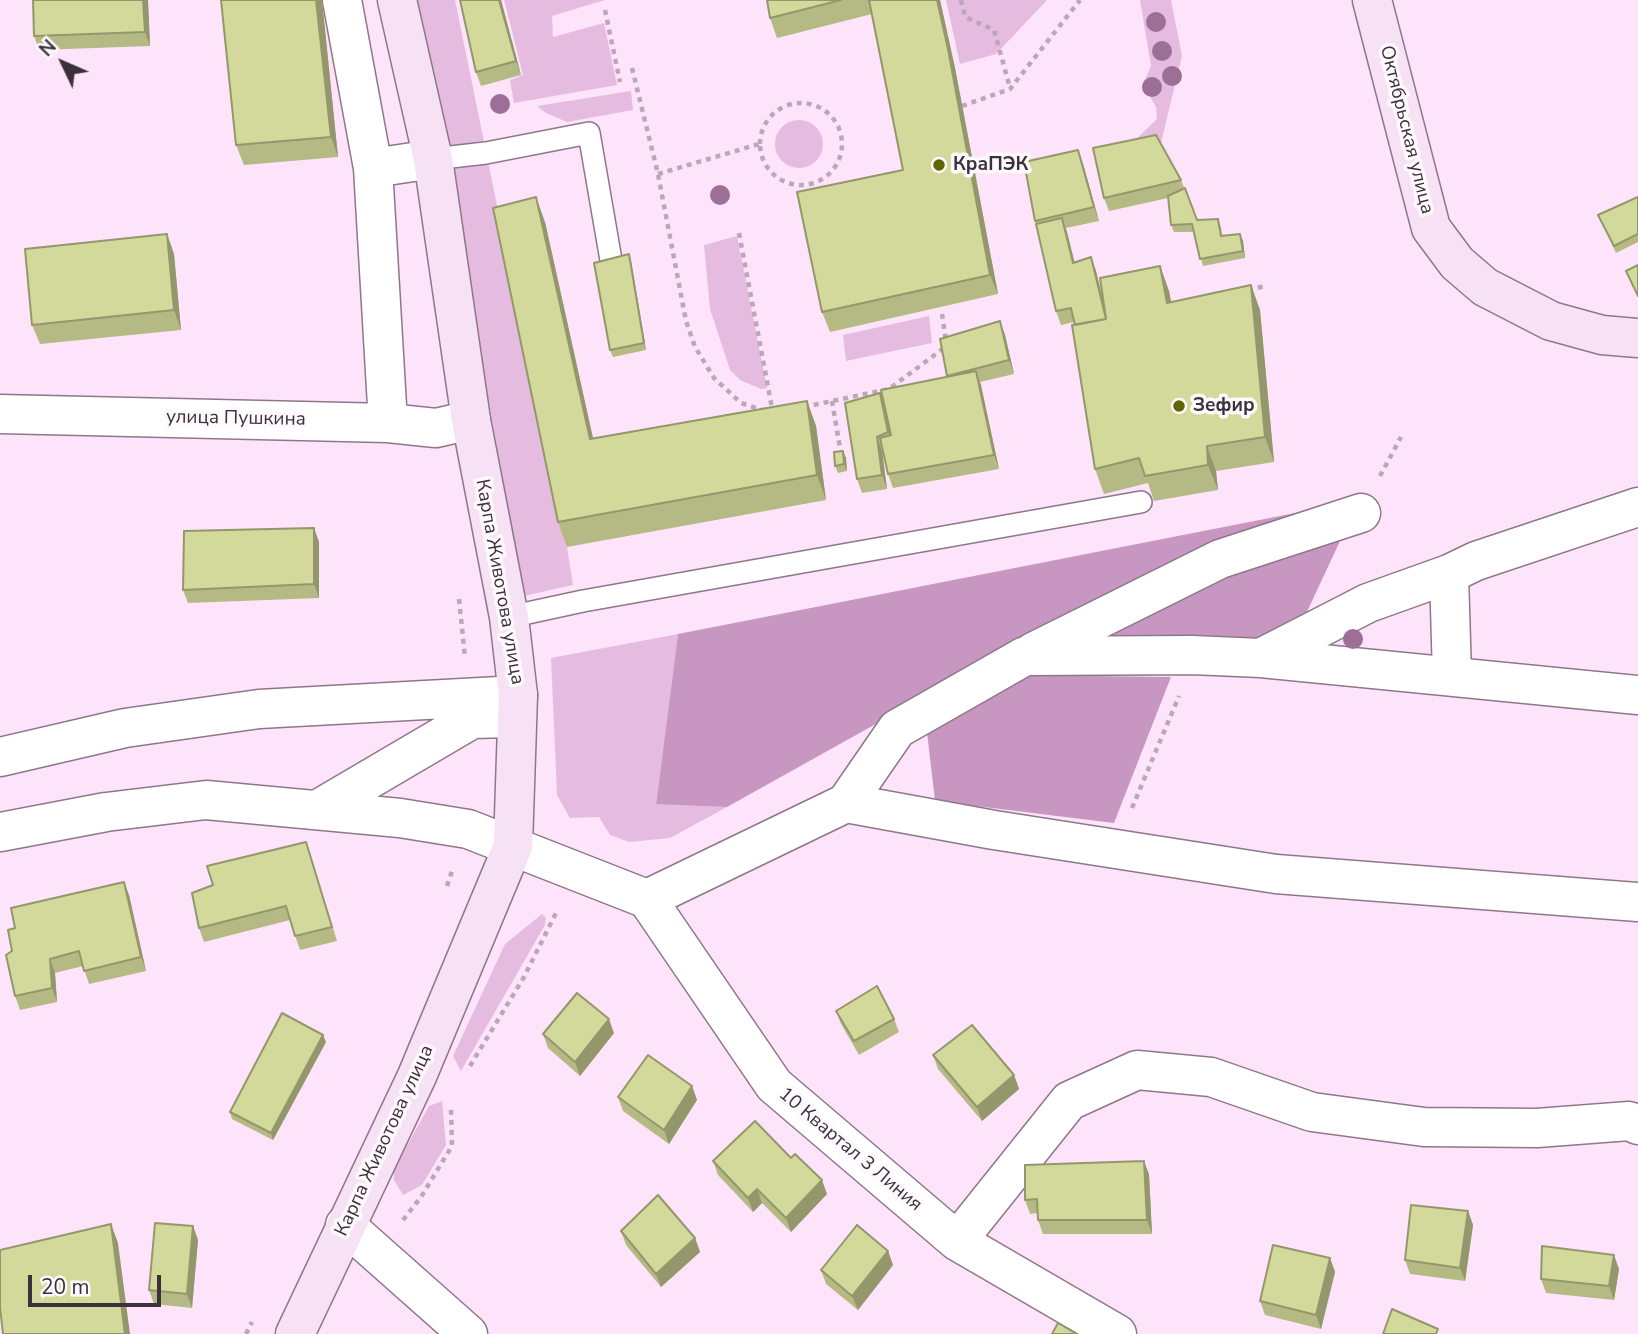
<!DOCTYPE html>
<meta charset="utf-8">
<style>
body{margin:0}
#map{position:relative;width:1638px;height:1334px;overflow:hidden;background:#fee4fa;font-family:"Nunito Sans",sans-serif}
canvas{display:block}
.north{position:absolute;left:28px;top:28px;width:70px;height:70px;-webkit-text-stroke:5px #fef9fd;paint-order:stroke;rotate:314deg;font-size:19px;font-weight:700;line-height:28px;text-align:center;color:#3b313a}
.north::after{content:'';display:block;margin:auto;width:24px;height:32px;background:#3b313a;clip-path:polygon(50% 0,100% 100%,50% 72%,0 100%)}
.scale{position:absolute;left:28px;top:1275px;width:133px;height:32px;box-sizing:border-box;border:4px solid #3b313a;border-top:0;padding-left:9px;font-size:21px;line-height:24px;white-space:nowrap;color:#3b313a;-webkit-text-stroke:5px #fef9fd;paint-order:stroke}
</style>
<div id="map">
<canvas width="1638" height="1334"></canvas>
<div class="north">N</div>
<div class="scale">20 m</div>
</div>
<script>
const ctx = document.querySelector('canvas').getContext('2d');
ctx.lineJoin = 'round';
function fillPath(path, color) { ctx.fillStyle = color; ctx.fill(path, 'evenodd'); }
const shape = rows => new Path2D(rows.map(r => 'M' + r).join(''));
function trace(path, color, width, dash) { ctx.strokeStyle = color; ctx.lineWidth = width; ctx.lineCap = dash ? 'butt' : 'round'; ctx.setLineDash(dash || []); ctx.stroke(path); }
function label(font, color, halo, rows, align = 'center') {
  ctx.font = font + ' "Nunito Sans",sans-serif'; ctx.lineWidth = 7; ctx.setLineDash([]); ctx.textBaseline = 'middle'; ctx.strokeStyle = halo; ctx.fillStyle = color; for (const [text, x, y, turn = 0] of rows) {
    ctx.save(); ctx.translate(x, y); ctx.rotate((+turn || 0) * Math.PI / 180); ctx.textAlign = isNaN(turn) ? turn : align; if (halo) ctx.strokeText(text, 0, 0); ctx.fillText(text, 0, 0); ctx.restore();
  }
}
fillPath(shape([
 [416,0,455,0,567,547,573,585,524,596],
 [504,0,605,0,552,16,553,37,604,23,617,85,514,103,510,80,523,75],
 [946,0,1047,0,996,54,960,64],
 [1140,0,1171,0,1182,56,1160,147,1134,141,1157,119,1156,107,1143,84,1151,66],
 [631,91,633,110,567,122,546,113,537,106],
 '775 144a24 24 0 1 1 48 0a24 24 0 1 1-48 0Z',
 [737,236,767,388,761,389,740,380,730,370,710,309,704,245],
 [929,316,932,343,846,361,843,335],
 [678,634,656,803,727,807,670,838,629,842,610,835,599,817,570,818,557,795,551,658],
 [542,914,546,918,545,925,461,1071,453,1056,505,944],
 [442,1101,446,1145,422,1185,403,1195,394,1180,394,1169,429,1106]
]), '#e5bcdf');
fillPath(shape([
 [1336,505,1021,643,727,807,656,804,678,634],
 [1348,524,1305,616,1258,647,1068,645],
 [1014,675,1171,677,1114,823,935,801,927,732]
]), '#c797c1');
const lane = shape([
 [433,159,486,153,589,133,612,266],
 [509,617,583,601,1141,502]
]);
const street = shape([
 [342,0,373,168,433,159],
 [373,168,388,423],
 [0,414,388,423,436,428,471,420],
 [1449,574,1452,676],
 [1033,652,1220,559,1361,513],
 [1261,658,1638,695],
 [0,757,125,728,259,709,518,695],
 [846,803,897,729,1025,656,1192,655,1261,658,1368,603,1449,574,1476,561,1638,507],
 [317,810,472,719,510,718],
 [0,832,106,812,206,800,400,818,468,829,647,899,846,803,994,830,1276,874,1638,902],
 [647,899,774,1085,957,1241,1117,1334],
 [345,1225,468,1334],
 [957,1241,1069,1101,1137,1070,1211,1077,1312,1112,1424,1127,1537,1128,1629,1121,1638,1125]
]);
const secondary = shape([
 [1372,0,1431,228,1457,263,1485,287,1551,321,1602,335,1638,338],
 [295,1334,417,1076,513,846,518,695,509,617,471,420,433,159,397,0]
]);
trace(lane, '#8e778a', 24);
trace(street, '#8e778a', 41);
trace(secondary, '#8e778a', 41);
trace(shape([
 [961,0,965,17,994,30,1010,88],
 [605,10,620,82],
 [632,68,658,174,686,321,695,347,714,378,741,403,765,411],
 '760 144a41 41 0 1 1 82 0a41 41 0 1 1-82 0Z',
 [962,106,1010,89,1080,0],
 [658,174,759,144],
 [739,233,773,413],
 [1248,290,1265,286],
 [942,314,946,341],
 [832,401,841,454],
 [804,407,889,389,944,348],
 [1380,476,1401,437],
 [459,599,465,657],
 [1132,808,1179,696],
 [447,886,453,868],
 [470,1066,524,977,558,909],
 [403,1220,421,1197,452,1146,451,1107],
 [246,1334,252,1322]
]), '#bba7b8', 4.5, [5, 5]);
trace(lane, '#fff', 21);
trace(street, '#fff', 38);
trace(secondary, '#f7e1f4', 38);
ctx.fillStyle = '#9b6f96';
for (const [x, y] of [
 [1156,22],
 [1162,51],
 [1172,76],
 [1152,87],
 [500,104],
 [720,195],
 [1353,639]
]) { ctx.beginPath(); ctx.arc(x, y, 10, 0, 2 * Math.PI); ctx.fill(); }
fillPath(shape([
 [148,0,150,46,39,50,34,36],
 [221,0,322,0,338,157,244,165,236,145],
 [460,0,501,0,521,75,481,86,476,72],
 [767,0,940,0,955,68,998,294,830,332,822,312,903,170,872,14,777,38,770,18],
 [1083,164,1099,221,1066,228,1074,262,1091,257,1096,271,1104,305,1160,266,1169,291,1171,302,1251,285,1260,310,1274,462,1216,471,1218,490,1154,501,1148,483,1104,494,1095,469,1074,322,1061,325,1056,311,1035,221],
 [1181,180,1197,220,1221,226,1222,236,1240,234,1243,241,1245,258,1203,266,1194,232,1174,232,1171,225,1168,198,1109,211,1104,198],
 [1638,197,1638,242,1616,253,1598,215],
 [545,222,593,439,807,401,816,426,826,500,567,547,558,522],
 [167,234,174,254,181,330,40,344,32,325],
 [631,261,646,350,613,357,610,350],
 [1000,321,1005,335,1014,374,980,382,999,469,893,488,888,474,882,450,887,489,862,493,857,479,884,404,947,377,940,339],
 [843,451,846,458,847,471,838,473,835,466],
 [314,528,319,542,319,598,188,603,183,590],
 [311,856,337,941,300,950,290,920,204,942,199,928],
 [124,882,129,895,146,971,89,984,83,966,55,973,57,1002,20,1010,15,996],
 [836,1011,894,1019,899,1032,859,1055,841,1024],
 [614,1033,580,1076,548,1048,543,1034],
 [326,1042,273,1140,232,1119,230,1112],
 [933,1055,1014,1075,1019,1089,982,1121,938,1069],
 [692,1086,697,1100,669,1144,623,1111,618,1097],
 [713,1161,827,1194,791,1232,762,1203,753,1212,718,1175],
 [1149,1174,1152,1234,1043,1234,1038,1220,1038,1213,1030,1214,1025,1200],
 [1468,1211,1473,1225,1465,1281,1410,1274,1405,1260],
 [193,1226,198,1240,192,1308,154,1304,149,1290],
 [621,1231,695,1238,700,1252,661,1287,626,1245],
 [888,1251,893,1265,858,1310,826,1284,821,1270],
 [1330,1258,1335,1272,1321,1329,1265,1315,1260,1301],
 [1619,1269,1614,1300,1546,1293,1541,1279]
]), '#b5ba85');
fillPath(shape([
 [143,0,148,0,150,46,145,32],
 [316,0,322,0,338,157,331,137],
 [499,0,501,0,521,75,516,61],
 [937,0,940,0,955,68,998,294,990,275],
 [1078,150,1083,164,1099,221,1094,207],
 [536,197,545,222,599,465,590,439],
 [1062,218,1067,232,1078,276,1073,263],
 [167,234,174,254,181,330,174,310],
 [1240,234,1243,241,1245,258,1243,251],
 [629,254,631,261,646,350,644,343],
 [1091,257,1096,271,1111,335,1106,321],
 [1160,266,1169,291,1176,328,1167,303],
 [1251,285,1260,310,1274,462,1265,437],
 [1000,321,1005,335,1014,374,1009,360],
 [976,371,981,385,999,469,994,455],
 [880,393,885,407,893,446,888,432],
 [807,401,816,426,826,500,817,475],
 [877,437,882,451,887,489,882,475],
 [1207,446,1216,471,1218,490,1208,465],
 [843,451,846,458,847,471,844,464],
 [314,528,319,542,319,598,314,584],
 [124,882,129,895,146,971,141,957],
 [50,959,55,973,57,1002,52,988],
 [609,1019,614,1033,580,1076,575,1062],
 [323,1035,326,1042,273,1140,271,1133],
 [1014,1075,1019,1089,982,1121,977,1107],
 [692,1086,697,1100,669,1144,664,1130],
 [1144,1161,1149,1174,1152,1234,1147,1220],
 [822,1180,827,1194,791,1232,786,1218],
 [757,1189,762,1203,753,1212,748,1198],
 [1468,1211,1473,1225,1465,1281,1460,1268],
 [111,1224,118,1243,130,1334,125,1334],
 [193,1226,198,1240,192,1308,187,1294],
 [695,1238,700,1252,661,1287,656,1274],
 [888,1251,893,1265,858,1310,852,1296],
 [1614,1255,1619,1269,1614,1300,1609,1286],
 [1330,1258,1335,1272,1321,1329,1316,1315]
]), '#94976c');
const building = shape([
 [33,0,143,0,145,32,34,36,33,0],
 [221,0,316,0,331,137,236,145,221,0],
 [460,0,499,0,516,61,476,72,460,0],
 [767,0,841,0,770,18,767,0],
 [869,0,937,0,948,49,990,275,822,312,797,192,903,170,869,0],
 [1156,135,1181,180,1104,198,1093,148,1156,135],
 [1078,150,1094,207,1035,221,1024,162,1078,150],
 [1185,188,1197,220,1218,219,1221,236,1240,234,1243,251,1200,259,1192,224,1171,225,1168,196,1185,188],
 [536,197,590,439,807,401,817,475,558,522,493,208,536,197],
 [1638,197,1638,234,1614,246,1598,215,1638,197],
 [1062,218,1073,263,1091,257,1106,319,1075,325,1071,308,1056,311,1036,224,1062,218],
 [167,234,174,310,32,325,25,249,167,234],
 [629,254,644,343,610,350,594,263,629,254],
 [1638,265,1638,296,1626,271,1638,265],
 [1160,266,1167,303,1251,285,1265,437,1207,446,1208,465,1145,476,1139,458,1095,469,1072,325,1106,319,1100,278,1160,266],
 [1000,321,1009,360,947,376,940,339,1000,321],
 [976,371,994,455,888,474,880,438,891,435,881,390,976,371],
 [880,393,888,432,877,437,882,475,857,479,845,403,880,393],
 [843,451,844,464,835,466,834,452,843,451],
 [314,528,314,584,183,590,184,531,314,528],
 [306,842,332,927,295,936,286,906,199,928,192,893,213,885,207,866,306,842],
 [124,882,141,957,84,971,79,951,50,959,52,988,15,996,6,955,12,951,8,930,15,928,11,908,124,882],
 [877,986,894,1019,854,1041,836,1011,877,986],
 [577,993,609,1019,575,1062,543,1034,577,993],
 [282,1013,323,1035,271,1133,230,1112,282,1013],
 [972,1025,1014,1075,977,1107,933,1055,972,1025],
 [648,1055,692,1086,664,1130,618,1097,648,1055],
 [755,1121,791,1158,795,1154,822,1180,786,1218,757,1189,748,1198,713,1161,755,1121],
 [1144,1161,1147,1220,1038,1220,1037,1199,1025,1200,1025,1165,1144,1161],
 [658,1195,695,1238,656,1274,621,1231,658,1195],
 [1411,1205,1468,1211,1460,1268,1405,1260,1411,1205],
 [155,1223,193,1226,187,1294,149,1290,155,1223],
 [111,1224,125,1334,3,1334,0,1307,0,1250,111,1224],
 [857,1225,888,1251,852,1296,821,1270,857,1225],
 [1273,1245,1330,1258,1316,1315,1260,1301,1273,1245],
 [1542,1246,1614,1255,1609,1286,1541,1279,1542,1246],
 [1392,1309,1438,1329,1436,1334,1383,1334,1392,1309],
 [1058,1323,1077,1334,1052,1334,1058,1323]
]);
fillPath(building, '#d3d89b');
trace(building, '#94976c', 2);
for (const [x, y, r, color] of [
 [939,165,7,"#616500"],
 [1179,406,7,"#616500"]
]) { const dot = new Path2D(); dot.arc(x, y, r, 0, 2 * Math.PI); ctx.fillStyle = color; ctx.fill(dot); trace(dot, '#fef9fd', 2.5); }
label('19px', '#3b313a', '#fef9fd', [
 ["Октябрьская улица",1406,130,76],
 ["улица Пушкина",236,419,1],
 ["Карпа Животова улица",499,582,80],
 ["Карпа Животова улица",385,1141,-65],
 ["10 Квартал 3 Линия",850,1150,40]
]);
label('bold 19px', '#3b313a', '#fef9fd', [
 ["КраПЭК",953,165],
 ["Зефир",1193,406]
], 'left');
</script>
